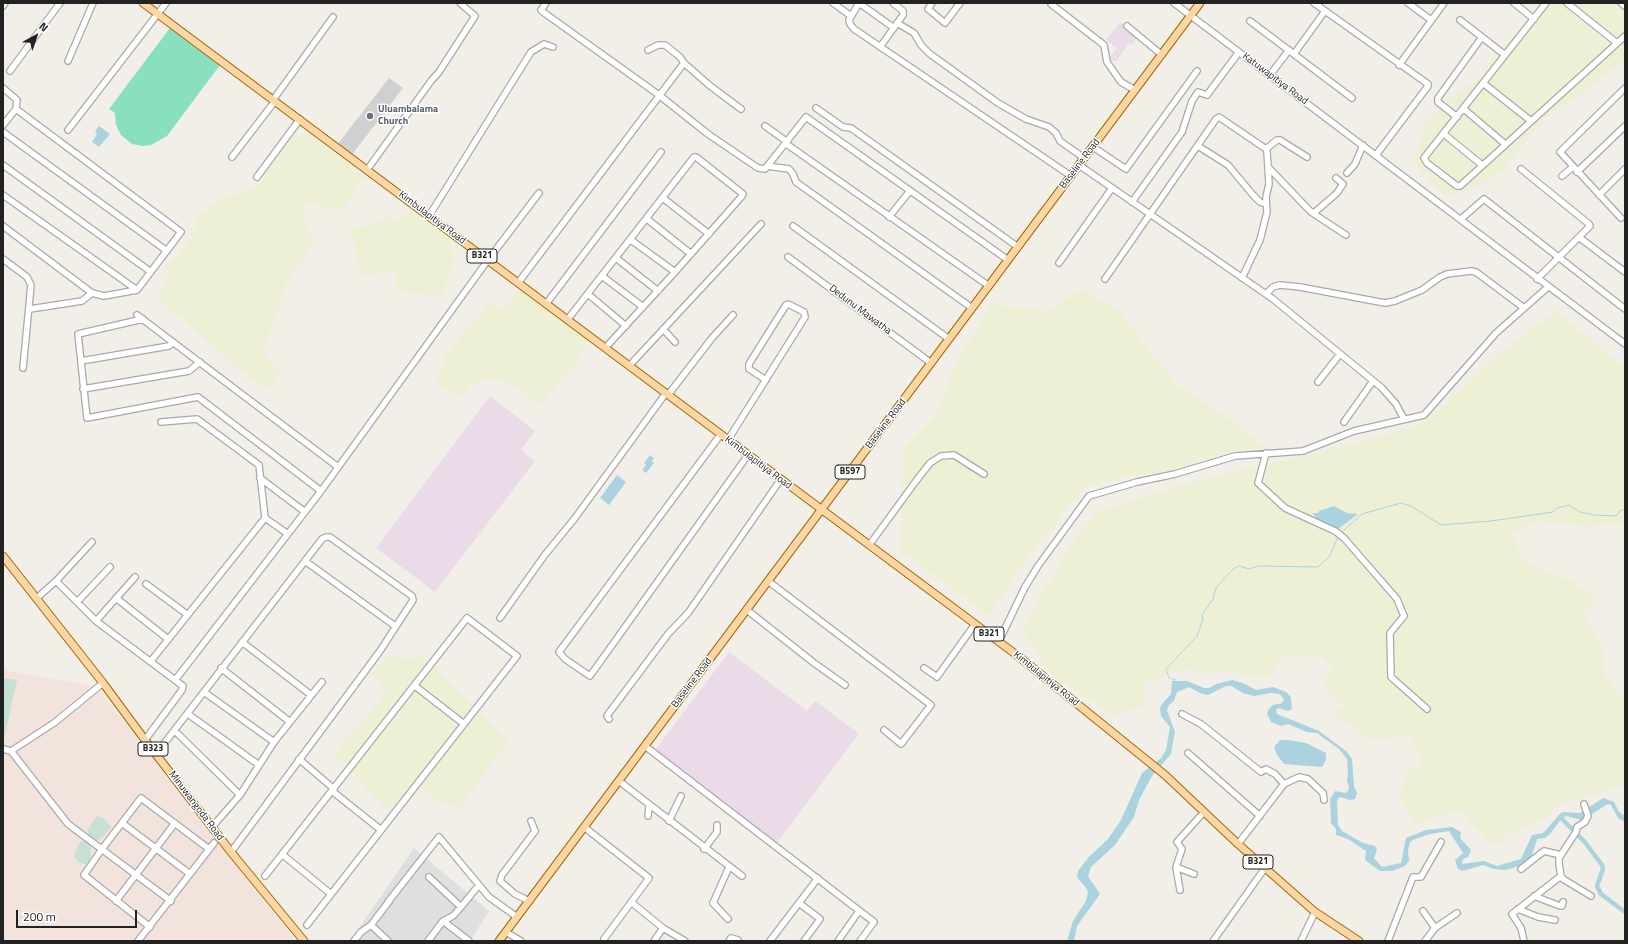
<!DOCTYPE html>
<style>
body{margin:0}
#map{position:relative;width:1628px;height:944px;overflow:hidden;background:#f2efe9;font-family:"Titillium Web",sans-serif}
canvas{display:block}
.frame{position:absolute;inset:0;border:4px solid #222;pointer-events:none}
.north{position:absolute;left:16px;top:16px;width:40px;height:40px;-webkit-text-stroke:3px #fff;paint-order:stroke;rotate:40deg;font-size:11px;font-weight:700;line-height:16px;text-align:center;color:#222}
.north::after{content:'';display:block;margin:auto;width:14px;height:18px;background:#222;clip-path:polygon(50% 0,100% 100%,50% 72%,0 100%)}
.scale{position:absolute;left:16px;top:910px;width:121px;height:18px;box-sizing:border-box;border:2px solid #222;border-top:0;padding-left:5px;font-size:12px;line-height:14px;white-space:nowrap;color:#222;-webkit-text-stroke:3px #fff;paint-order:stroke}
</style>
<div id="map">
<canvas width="1628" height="944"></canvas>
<div class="frame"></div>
<div class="north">N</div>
<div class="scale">200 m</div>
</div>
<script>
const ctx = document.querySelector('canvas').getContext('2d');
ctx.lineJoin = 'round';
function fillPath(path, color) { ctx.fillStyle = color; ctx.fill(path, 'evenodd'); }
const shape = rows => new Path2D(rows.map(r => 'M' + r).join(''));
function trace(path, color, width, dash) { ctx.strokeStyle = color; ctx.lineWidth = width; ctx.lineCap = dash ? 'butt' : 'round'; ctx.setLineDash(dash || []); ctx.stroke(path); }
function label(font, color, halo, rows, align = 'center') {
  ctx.font = font + ' "Titillium Web",sans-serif'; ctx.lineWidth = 3; ctx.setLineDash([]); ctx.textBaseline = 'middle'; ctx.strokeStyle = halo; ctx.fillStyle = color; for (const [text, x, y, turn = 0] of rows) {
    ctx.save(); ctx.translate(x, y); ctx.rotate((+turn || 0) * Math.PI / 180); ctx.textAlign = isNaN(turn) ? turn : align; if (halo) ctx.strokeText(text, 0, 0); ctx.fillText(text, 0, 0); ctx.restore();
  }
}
fillPath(shape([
 [414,848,489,911,470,941,350,941]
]), '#e0dfdf');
fillPath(shape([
 [1120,22,1138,36,1132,45,1129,43,1116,62,1109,58,1117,48,1106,40],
 [490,396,535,431,521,450,535,461,435,592,376,548],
 [729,652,807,711,815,701,859,734,777,843,655,750]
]), '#ebdbe8');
fillPath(shape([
 [389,78,403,88,351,156,337,145]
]), '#d0d0d0');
fillPath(shape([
 [3,670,91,685,101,693,296,941,3,941]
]), '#f3e3dd');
fillPath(shape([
 [1551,3,1625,3,1625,59,1583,94,1545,118,1502,171,1473,189,1444,196,1413,162,1425,124,1456,93,1480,76,1497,51],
 [308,132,365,177,343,210,332,209,307,202,304,218,314,243,285,286,276,318,265,343,266,357,282,373,266,391,217,351,156,296,164,286,167,274,165,266,178,254,194,234,195,218,223,197,255,189,295,134,302,137],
 [412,210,450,238,454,259,454,267,448,274,443,295,410,294,395,290,396,272,387,272,363,276,358,266,355,246,349,228,373,225,389,216,396,220],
 [519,288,587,339,576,364,540,404,513,384,490,378,473,384,461,398,442,389,437,379,441,368,447,354,468,327,489,304,504,310],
 [1083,289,1120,311,1145,346,1177,385,1220,412,1267,448,1236,451,1198,460,1181,468,1161,473,1132,475,1083,488,1023,564,989,616,901,551,903,448,936,415,958,359,992,304,1047,311],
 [1556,311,1625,367,1625,522,1591,527,1541,521,1512,534,1524,563,1571,581,1596,597,1584,614,1605,655,1606,678,1625,703,1625,784,1585,798,1561,803,1543,820,1505,835,1500,844,1489,842,1460,811,1439,816,1416,825,1400,798,1405,774,1421,763,1410,733,1375,741,1342,721,1333,712,1342,705,1322,686,1334,670,1321,657,1281,656,1269,678,1229,672,1184,670,1145,683,1145,705,1114,717,1048,671,1022,630,1073,541,1096,512,1197,480,1321,452,1409,428,1433,416,1489,362],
 [423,656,508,741,460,808,442,804,417,785,387,811,334,753,385,695,373,673,384,660,387,657,412,658]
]), '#eef0d5');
fillPath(shape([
 [3,678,17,680,3,744],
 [97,816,103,818,111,827,104,836,97,840,92,839,87,831],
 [81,841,85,841,91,846,91,854,89,862,85,864,78,862,74,856,78,845]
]), '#c6e0d4');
fillPath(shape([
 [170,28,220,65,167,136,151,145,143,146,132,144,121,135,116,125,115,113,109,109]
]), '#88e0be');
fillPath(shape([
 [99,126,110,134,99,147,92,142,97,134,95,131],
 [650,455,654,458,652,461,654,463,646,473,642,470,646,465,644,463],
 [617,475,626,482,609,505,600,498],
 [1334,506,1347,513,1358,514,1338,529,1317,519,1312,513,1318,513,1319,511],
 [1232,680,1243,683,1256,690,1273,687,1286,692,1291,697,1292,709,1288,711,1279,708,1276,710,1277,714,1319,731,1346,751,1352,759,1354,786,1357,793,1355,799,1350,800,1340,797,1337,800,1338,825,1342,831,1363,843,1375,846,1377,850,1374,858,1382,867,1401,863,1406,838,1426,830,1452,827,1461,832,1460,838,1471,850,1468,857,1463,859,1462,864,1484,861,1497,866,1521,859,1532,835,1543,833,1561,813,1564,812,1580,813,1603,798,1614,802,1619,812,1625,816,1625,822,1618,818,1611,805,1608,804,1582,820,1566,816,1561,819,1551,833,1545,838,1537,839,1531,858,1526,864,1505,870,1494,869,1483,865,1463,871,1458,869,1455,860,1463,853,1449,831,1430,834,1415,839,1410,842,1408,850,1409,861,1405,866,1392,871,1380,871,1365,860,1366,851,1348,839,1336,835,1336,829,1331,823,1330,799,1335,791,1345,793,1348,791,1349,787,1347,781,1348,774,1347,759,1339,749,1317,733,1307,732,1288,724,1281,726,1271,722,1267,714,1269,709,1273,705,1282,703,1284,700,1280,694,1271,693,1254,696,1243,693,1231,686,1226,686,1208,695,1202,694,1189,687,1177,692,1174,701,1169,705,1167,710,1175,732,1171,754,1152,776,1139,800,1134,817,1115,845,1091,867,1088,876,1100,894,1077,926,1074,941,1067,941,1073,921,1086,901,1088,893,1087,889,1077,877,1078,871,1088,858,1108,839,1121,820,1142,773,1161,758,1166,750,1170,727,1161,716,1160,709,1161,705,1171,694,1172,681,1187,681,1204,688,1209,688,1216,684],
 [1280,740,1289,740,1306,743,1326,753,1326,760,1322,767,1284,764,1277,755,1274,747]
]), '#aad3df');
trace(shape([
 [1341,533,1362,514,1401,503,1411,506,1441,525,1491,521,1553,512,1557,508,1569,505,1580,512,1594,515,1616,516,1621,510,1625,510],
 [1176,680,1169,678,1166,669,1197,636,1203,619,1202,615,1213,599,1216,588,1233,569,1239,566,1249,569,1259,566,1318,567,1329,557,1338,537]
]), '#aad3df', 1);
trace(shape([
 [1560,817,1584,841,1602,865,1603,869,1597,886,1601,894,1625,912]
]), '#aad3df', 4.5);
const minor = shape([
 [546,3,541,10,543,12,659,95,708,134,758,168,765,169,806,117,1008,260],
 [833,3,851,16],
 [859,3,849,20,850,24,854,29,1071,176],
 [859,3,894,28],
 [932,3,928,9,945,23,960,3],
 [1174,3,1625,344],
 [1314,3,1428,84,1428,86,1376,155],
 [1408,3,1431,20],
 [1514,3,1534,19],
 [1546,3,1424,158,1427,163,1457,186,1460,186,1625,36],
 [1567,3,1617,43],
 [1621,3,1625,6],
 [1051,4,1104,45,1107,62,1121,82,1135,90],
 [3,6,5,3],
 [1460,20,1505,55],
 [1250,21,1352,98],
 [897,23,914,33,921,45,930,54,998,103,1026,119,1049,127,1056,133,1060,141,1084,158],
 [1127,26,1162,55],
 [880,47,903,15,903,11,893,3],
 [648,50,658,45,665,45,680,57,684,63,709,85,741,109],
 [1294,54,1325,11],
 [68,61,93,3],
 [1399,65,1444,3],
 [10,71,60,3],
 [1270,75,1289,50],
 [1483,83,1531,121],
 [3,88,17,100,16,109,181,232,137,290,104,296,92,293,82,301,30,309],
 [273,100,333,17],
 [816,108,843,127,851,128,1018,247],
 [1464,109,1505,144],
 [1457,117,1438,102,1438,98,1482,37],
 [3,125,16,109],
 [765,126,786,141],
 [68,130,166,3],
 [3,132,167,251],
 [1444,134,1482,165],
 [785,143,989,286],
 [1198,146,1228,165,1253,195,1260,202,1266,204],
 [1093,147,1126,169,1197,71],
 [1266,149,1277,140,1280,140,1307,157],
 [232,157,275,101],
 [3,165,151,272],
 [1079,165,1273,299,1382,388,1396,404,1404,419],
 [767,166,789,169,793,174,796,182,972,308],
 [1268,167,1311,212,1346,235],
 [1521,169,1589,224,1590,226,1537,279],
 [367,170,431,81,439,72,475,16,460,3],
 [1577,172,1625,126],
 [1347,173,1355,164,1363,145],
 [1562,176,1573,167],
 [257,177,300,119],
 [3,195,137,290],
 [1599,195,1625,169],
 [663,198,709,234],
 [1132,202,1182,132,1192,101,1198,92,1207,95,1239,52],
 [1311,212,1315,212,1337,193,1343,184,1336,178],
 [429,216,531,52,544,44,553,47],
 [889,217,909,192],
 [1621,218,1560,152,1625,88],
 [647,219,691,254],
 [1461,219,1484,199,1625,309],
 [3,226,92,293],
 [793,226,949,339],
 [1580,238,1625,272],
 [631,240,675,272],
 [788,257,931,363],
 [616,258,658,291],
 [3,259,27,277,31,285,23,368],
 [1059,263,1112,188],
 [602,276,643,307],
 [1105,279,1216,119,1219,117,1266,149,1267,152,1269,184,1266,197,1267,212,1260,240,1242,278],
 [518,283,684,63],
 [588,294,626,326],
 [1266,294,1273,287,1280,285,1300,287,1385,303,1395,301,1422,290,1440,277,1447,274,1471,271,1476,272,1524,308],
 [546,304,661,152],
 [137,315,338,467],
 [143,319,78,334,87,418,198,397,321,491],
 [568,319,694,157,696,157,743,194,742,196,675,272,606,347],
 [663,329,675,342],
 [81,361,169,346,173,342],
 [630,365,761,224],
 [1318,382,1340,354],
 [83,389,189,371,200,362],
 [668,395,712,338,733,315],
 [1344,422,1373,381],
 [721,434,559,652,565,659,590,676,748,455],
 [728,440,805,317,804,312,788,304,786,305,749,364,749,369,766,380],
 [1266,453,1258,483,1285,508,1335,531,1344,538,1397,599,1404,616,1390,633,1391,677,1427,709],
 [260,478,305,512],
 [265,518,288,534],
 [92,542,56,581,96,621,183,686,182,690,145,740],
 [870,544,916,481,930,463,941,456,954,455,984,474],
 [305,561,395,626],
 [768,581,931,705,901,744,884,730],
 [146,584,188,615],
 [37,598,56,581],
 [116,598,168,639],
 [78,601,110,567],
 [747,610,814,663,845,685],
 [500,618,544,556,575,518,666,393],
 [96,621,135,577],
 [999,641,1025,587,1038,566,1089,496,1137,482,1175,474,1235,456,1303,451,1354,431,1424,415,1496,333,1548,287],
 [242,642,311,695],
 [151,661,265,518,259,465,197,419,161,422],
 [221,668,290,722],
 [924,668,937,677,975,624],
 [176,679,321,491,488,260,539,193],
 [415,686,464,724],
 [204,692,274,742],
 [188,714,259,765],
 [1182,714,1201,724,1261,772,1266,769,1275,774,1284,784,1299,777,1308,779,1323,793,1324,800],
 [609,719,607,716,609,713,668,634,688,613,781,479],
 [175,731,240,795],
 [645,746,874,922,860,941],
 [3,749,11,751,54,723,103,683],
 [11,751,68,824,171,901],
 [1188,753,1260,816],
 [156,754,322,539,326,537,330,537,412,596,413,600,380,651,231,852],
 [299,759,334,789],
 [619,781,742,876],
 [332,791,381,830],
 [1584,804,1588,816,1585,822,1577,827,1576,832,1559,858,1559,864,1561,876,1563,879,1591,896],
 [648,816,649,805],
 [669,821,681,796],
 [122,823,190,874],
 [212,827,240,795,274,742,322,682],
 [584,827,649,878,604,939],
 [1238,844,1284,784],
 [704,849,717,832,717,825],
 [283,855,331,894],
 [1176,867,1194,874],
 [1521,869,1544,851,1561,855],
 [265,876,467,618,517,656,307,925],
 [429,877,461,907,479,885],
 [1180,890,1176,867,1182,849,1177,842,1204,812],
 [1534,896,1560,906,1562,906,1563,902],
 [116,901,175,823],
 [529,901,515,894,500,881,502,875,535,831,531,821],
 [388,902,439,837,489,897,517,917],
 [631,902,663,928,685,941],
 [799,903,820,919,804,941],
 [1518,909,1538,917,1555,920],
 [1423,911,1435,928],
 [728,919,713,903,729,867],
 [443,921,453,916,461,907],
 [150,927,84,875,102,849,141,798,209,849],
 [506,932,521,941],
 [138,941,214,843],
 [354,941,361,932,371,925],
 [388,941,371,925,390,900],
 [428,941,443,921,469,941],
 [654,941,663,928],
 [729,941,731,938,738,940],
 [770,941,818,878],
 [838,941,859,911],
 [1213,941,1265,868],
 [1301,941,1315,912],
 [1388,941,1413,877,1421,877,1441,842],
 [1425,941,1435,928,1457,913],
 [1524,941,1521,928,1512,914,1561,876]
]);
const major = shape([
 [143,3,1018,656,1165,775,1238,844,1315,912,1359,941],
 [3,556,103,683,145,740,231,852,304,941],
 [499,941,1200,3]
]);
trace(minor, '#a9a9a9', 8);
trace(major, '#a06b00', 9);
trace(minor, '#fff', 5.5);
trace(major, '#fcd6a4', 7);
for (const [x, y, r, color] of [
 [370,116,4,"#6b7280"]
]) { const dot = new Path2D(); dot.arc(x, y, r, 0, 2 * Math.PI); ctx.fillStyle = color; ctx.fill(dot); trace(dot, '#fff', 1.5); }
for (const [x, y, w] of [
 [482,256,30],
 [850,472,30],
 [989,634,30],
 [153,749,30],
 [1258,862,30]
]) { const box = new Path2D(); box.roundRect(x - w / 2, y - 7, w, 14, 3); ctx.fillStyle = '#fff'; ctx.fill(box); trace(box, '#222', 1); }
label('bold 9px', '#222', null, [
 ["B321",482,256],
 ["B597",850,472],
 ["B321",989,634],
 ["B323",153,749],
 ["B321",1258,862]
]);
label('10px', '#222', '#fff', [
 ["Katuwapitiya Road",1275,79,37],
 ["Baseline Road",1080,164,-53],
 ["Kimbulapitiya Road",432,218,37],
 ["Dedunu Mawatha",860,310,37],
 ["Baseline Road",886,424,-53],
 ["Kimbulapitiya Road",758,463,37],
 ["Kimbulapitiya Road",1046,679,39],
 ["Baseline Road",692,683,-53],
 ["Minuwangoda Road",196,806,53]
]);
label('bold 10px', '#5b616d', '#fff', [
 ["Uluambalama",378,110],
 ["Church",378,122]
], 'left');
</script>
